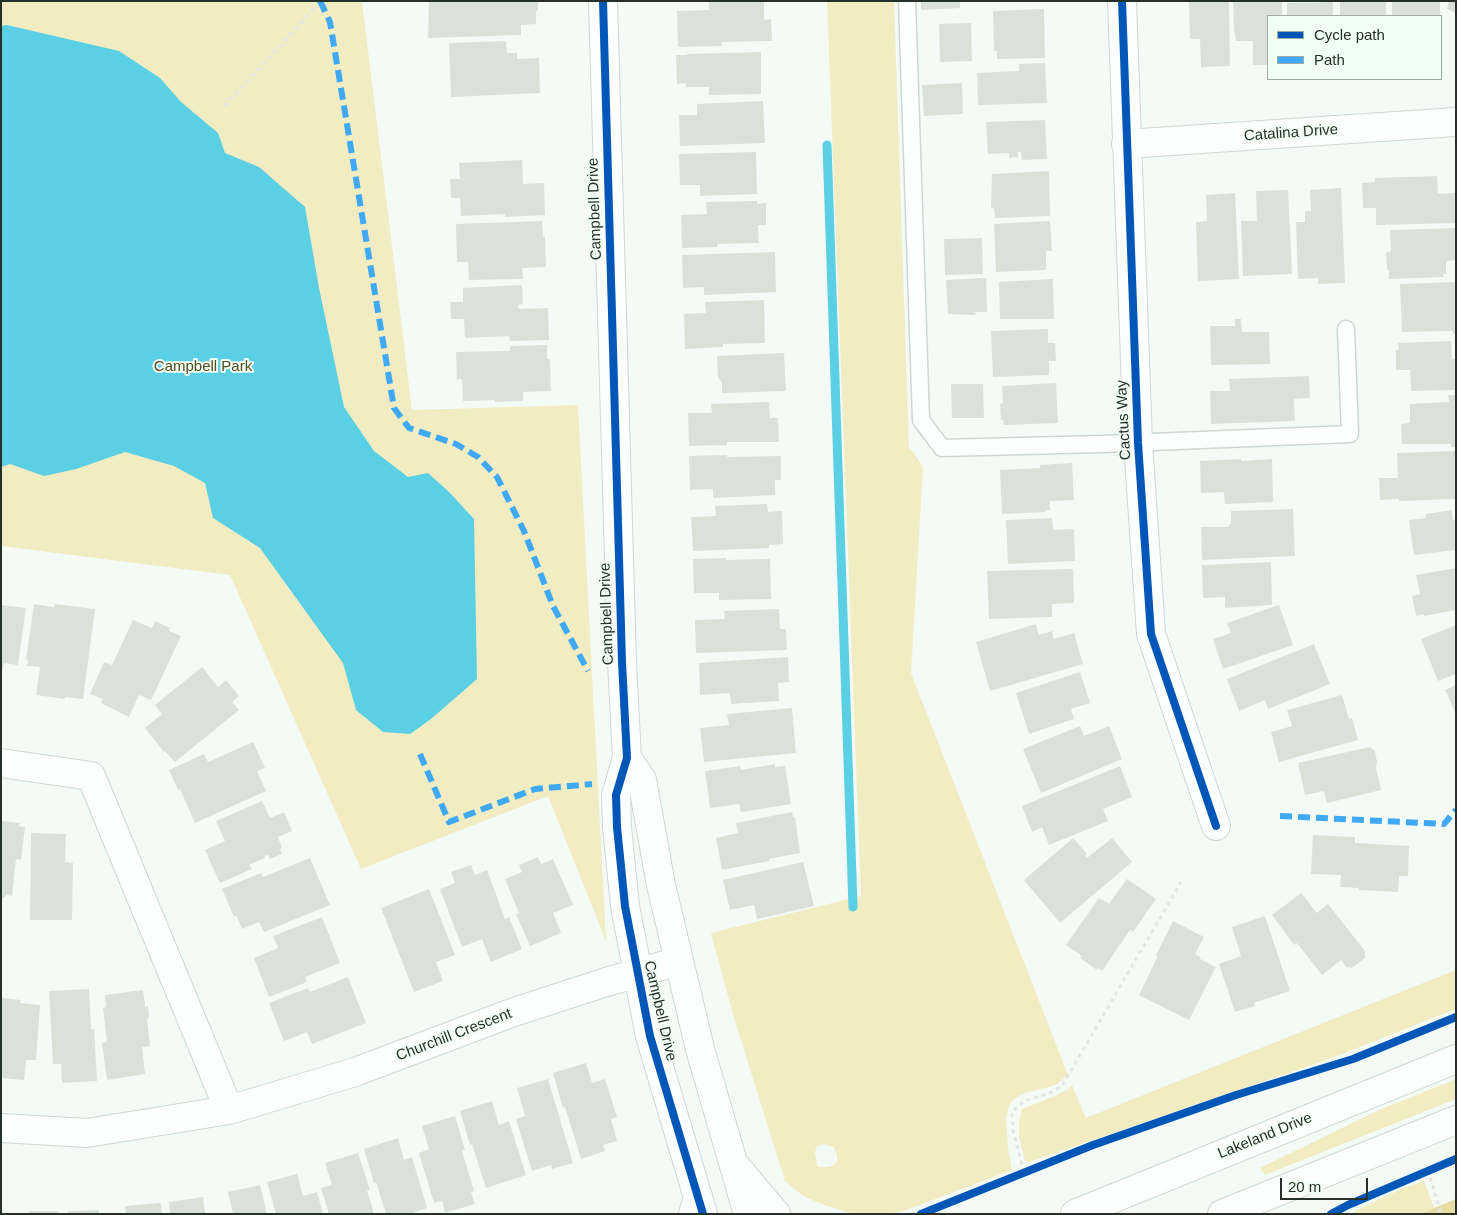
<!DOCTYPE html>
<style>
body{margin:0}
#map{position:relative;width:1457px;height:1215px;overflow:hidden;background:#f4fbf6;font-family:Arial,sans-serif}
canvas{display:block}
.frame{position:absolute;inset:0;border:2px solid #243028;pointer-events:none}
.legend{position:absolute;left:1267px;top:15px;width:175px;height:65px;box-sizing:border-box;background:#f1fef5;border:1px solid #9faca3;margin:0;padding:6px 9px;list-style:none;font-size:15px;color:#243028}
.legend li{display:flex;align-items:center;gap:10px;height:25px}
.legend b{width:25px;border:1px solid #9faca3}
.scale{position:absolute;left:1280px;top:1178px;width:88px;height:22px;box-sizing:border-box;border:2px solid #243028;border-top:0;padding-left:6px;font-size:15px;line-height:18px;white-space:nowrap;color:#243028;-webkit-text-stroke:4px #f1fef5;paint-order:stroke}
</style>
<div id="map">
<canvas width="1457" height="1215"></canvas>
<div class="frame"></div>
<ul class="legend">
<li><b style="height:6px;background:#0057b8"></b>Cycle path</li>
<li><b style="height:6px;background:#3fa9f5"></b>Path</li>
</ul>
<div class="scale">20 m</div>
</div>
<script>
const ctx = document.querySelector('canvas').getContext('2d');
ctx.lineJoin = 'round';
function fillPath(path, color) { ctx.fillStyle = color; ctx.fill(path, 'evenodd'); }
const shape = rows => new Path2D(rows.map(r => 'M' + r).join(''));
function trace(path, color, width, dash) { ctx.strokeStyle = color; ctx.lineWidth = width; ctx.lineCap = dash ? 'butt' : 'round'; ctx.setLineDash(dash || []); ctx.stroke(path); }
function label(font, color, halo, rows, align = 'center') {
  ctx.font = font + ' Arial,sans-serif'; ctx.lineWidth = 4; ctx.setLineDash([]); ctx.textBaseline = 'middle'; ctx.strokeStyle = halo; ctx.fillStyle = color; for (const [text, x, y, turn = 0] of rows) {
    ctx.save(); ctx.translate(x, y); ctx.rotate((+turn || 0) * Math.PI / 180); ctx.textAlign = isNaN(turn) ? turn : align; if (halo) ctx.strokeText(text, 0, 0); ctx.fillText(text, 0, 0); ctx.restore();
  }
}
fillPath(shape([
 [1,1,362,1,412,410,578,405,606,941,548,796,361,869,230,575,1,546],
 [827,1,894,1,909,448,914,453,923,467,911,673,1068,1075,1057,1084,1049,1087,1021,1094,1010,1103,1006,1118,1008,1147,1012,1170,904,1211,885,1214,853,1214,824,1205,803,1196,785,1181,734,1018,711,933,861,896],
 [824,1144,834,1147,837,1156,837,1162,834,1165,829,1167,820,1167,817,1165,815,1152,817,1146],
 [1456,970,1456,1009,1332,1058,1029,1162,1025,1161,1019,1137,1019,1123,1022,1109,1055,1096,1067,1090,1072,1085,1086,1118],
 [1456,1079,1456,1099,1265,1175,1260,1168,1379,1110],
 [1424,1181,1434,1208,1421,1214,1349,1214,1401,1189]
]), '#f2ecc2');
fillPath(shape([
 [1456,1199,1456,1214,1421,1214,1434,1208]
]), '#e8dea4');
fillPath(shape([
 [7,25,119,51,160,78,181,102,218,133,225,153,259,167,305,207,319,288,344,407,374,451,408,477,428,473,449,492,474,519,477,679,431,719,410,734,383,732,356,710,343,663,260,548,213,518,205,483,174,466,125,452,76,469,44,476,10,464,1,467,1,26]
]), '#5bcfe3');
trace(shape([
 [827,145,853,907]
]), '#5bcfe3', 9);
fillPath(shape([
 [429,1,538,1,538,11,536,11,536,24,521,25,521,35,428,38],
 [764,1,764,20,771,19,772,41,722,42,722,46,678,47,677,11,709,10,709,2],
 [921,1,960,1,960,8,921,10],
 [1189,1,1229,1,1230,66,1201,67,1200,39,1190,39],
 [1233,1,1282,1,1282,16,1268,16,1268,65,1253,65,1253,41,1236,41,1235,33,1234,32],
 [1340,1,1386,1,1386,16,1340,16],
 [1392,1,1440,1,1440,16,1392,16],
 [1449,1,1456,1,1456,13,1447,9],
 [1333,2,1333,16,1287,16,1287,3],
 [1044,9,1045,58,997,59,997,51,994,51,993,11],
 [971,23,972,61,940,62,939,24],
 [506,41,507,53,517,53,517,59,539,58,540,93,451,97,449,43],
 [761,52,761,94,709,95,709,87,686,87,686,83,677,84,676,55,687,55,687,54],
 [1045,63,1047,103,978,105,977,73,1019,71,1019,64],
 [962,83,963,114,924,116,922,85],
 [763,101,765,143,680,146,679,115,697,115,697,104],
 [1045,120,1047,159,1022,160,1021,152,1018,152,1018,157,1009,158,1009,153,988,154,986,122],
 [756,152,757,194,700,196,700,185,680,185,679,154],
 [522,160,523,184,544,183,545,215,505,217,505,214,461,216,460,198,451,198,450,179,460,179,459,163],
 [1049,171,1050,216,995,218,994,208,991,208,992,174],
 [1437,176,1438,194,1456,193,1456,223,1376,225,1376,208,1363,208,1362,183,1375,182,1375,178],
 [1341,188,1345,283,1318,284,1318,278,1298,279,1296,222,1305,222,1305,211,1311,211,1310,190],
 [1288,190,1292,274,1243,276,1241,221,1257,221,1256,191],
 [1235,193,1239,279,1198,281,1196,222,1207,221,1206,195],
 [757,201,757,204,766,203,766,225,758,225,759,243,717,244,717,247,682,248,681,215,707,214,706,202],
 [542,221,543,237,545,237,546,267,522,268,523,279,469,280,468,262,457,262,456,224],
 [1050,221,1052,251,1046,251,1046,270,996,272,994,224],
 [1456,228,1456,260,1446,261,1446,274,1443,274,1443,277,1389,279,1389,270,1387,270,1386,253,1391,251,1390,230],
 [982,238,983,274,945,275,944,239],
 [775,252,776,292,704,295,704,287,683,288,682,255],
 [986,278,987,312,975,312,976,315,948,314,946,280],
 [1053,279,1054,319,1000,319,999,282],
 [1456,282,1456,334,1453,334,1453,331,1402,332,1400,284],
 [522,285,523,304,518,305,519,309,548,308,549,340,510,341,509,336,465,338,464,319,451,319,450,302,463,302,463,288],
 [764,300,765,343,723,344,723,347,685,349,684,314,706,313,705,302],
 [1235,319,1241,319,1242,332,1269,332,1270,364,1211,365,1210,326,1235,326],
 [1048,329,1048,343,1055,343,1056,361,1049,361,1049,375,993,377,991,331],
 [1451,341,1452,359,1456,359,1456,390,1411,391,1410,370,1396,370,1396,350,1399,350,1398,343],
 [547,345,547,359,550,359,551,391,523,392,523,401,495,402,495,400,463,401,462,379,457,380,456,352,510,351,510,346],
 [784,353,786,391,722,393,722,382,718,378,717,356],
 [1309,376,1310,398,1294,399,1295,421,1211,424,1210,391,1230,391,1229,379],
 [1056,383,1058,423,1004,425,1003,420,1001,420,1000,404,1003,403,1002,386],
 [951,384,983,384,984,418,952,418],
 [1448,395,1456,395,1456,447,1451,447,1451,444,1402,444,1401,424,1410,423,1410,404,1449,402],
 [769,402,770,418,778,418,779,442,727,442,727,445,689,446,688,413,712,413,711,404],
 [1456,451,1456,499,1399,501,1399,499,1380,500,1379,478,1398,478,1397,453],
 [727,455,727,457,781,456,781,480,775,480,775,495,713,498,713,489,690,490,689,456],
 [1241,459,1241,461,1272,459,1273,502,1225,504,1224,492,1201,493,1200,461],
 [1072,463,1074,500,1050,501,1050,510,1045,510,1045,512,1002,514,1000,470,1040,468,1040,465],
 [767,504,768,512,782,511,783,544,769,545,769,548,693,551,691,517,716,516,715,506],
 [1293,509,1295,556,1202,560,1201,527,1228,527,1231,523,1231,511],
 [1452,510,1453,520,1456,519,1456,550,1414,555,1409,520,1426,518,1426,514],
 [1052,518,1053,530,1074,529,1075,561,1008,564,1006,520],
 [726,558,726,560,770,559,771,599,719,600,719,593,694,593,693,559],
 [1271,562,1272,605,1225,608,1225,597,1203,598,1202,565],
 [1456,568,1456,610,1424,616,1424,614,1416,616,1412,596,1420,594,1416,575],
 [1073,569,1074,603,1052,604,1052,617,989,619,987,571],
 [34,604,54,607,55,604,95,609,83,699,65,697,65,699,36,695,40,667,27,666,28,660,26,659],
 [1,605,26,608,18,665,4,663,2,672],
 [1279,605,1293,645,1223,669,1213,639,1231,633,1227,623],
 [779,609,780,629,786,629,787,650,696,653,695,620,725,619,724,611],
 [133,620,152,628,155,621,170,628,169,631,181,636,151,700,139,695,129,717,101,703,103,699,90,694,104,662,112,665],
 [1036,624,1039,635,1052,631,1054,639,1074,633,1083,664,990,691,976,642],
 [1456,625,1456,674,1438,681,1421,639],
 [1314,644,1330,684,1268,709,1265,700,1239,711,1227,679],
 [788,657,789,682,778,683,779,701,731,704,730,693,700,695,699,663],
 [202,667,218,687,226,680,239,696,232,702,239,710,175,762,165,751,164,752,145,728,162,714,155,705],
 [1080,672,1090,703,1071,709,1074,719,1029,734,1016,693],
 [1456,685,1456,714,1445,690],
 [1342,695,1349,719,1352,718,1358,740,1279,762,1271,732,1292,726,1287,710],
 [792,708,796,753,704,762,700,728,729,725,727,714],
 [1080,726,1084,736,1109,726,1122,759,1041,793,1023,749],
 [253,742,265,768,257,771,266,791,195,823,180,789,178,790,169,770,204,754,208,762],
 [1370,747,1375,751,1377,762,1376,768,1381,790,1327,803,1324,791,1305,795,1298,763],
 [775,764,775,767,785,766,791,804,741,812,739,804,710,808,705,771,740,766,741,770],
 [1120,766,1132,797,1103,809,1108,821,1049,845,1042,827,1032,832,1022,806],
 [262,801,270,818,284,812,292,831,278,837,282,848,280,849,282,854,270,859,268,855,264,856,265,858,249,865,252,869,220,883,205,850,225,841,216,821],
 [792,812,793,817,795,817,800,853,769,859,769,861,722,870,716,838,738,833,736,823],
 [1,821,20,823,19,826,25,827,21,860,16,859,12,896,7,895,1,900],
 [31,833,66,834,65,862,73,863,72,920,30,920],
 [1313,835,1355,837,1355,843,1409,846,1408,876,1399,876,1398,892,1359,890,1359,888,1340,887,1341,875,1311,874],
 [1073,838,1087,854,1085,855,1087,858,1112,838,1132,862,1060,923,1024,880],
 [538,857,541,864,553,859,573,905,553,913,561,933,530,946,516,914,519,913,505,879,522,872,519,865],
 [310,858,330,905,264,932,259,922,242,929,236,915,234,917,222,889,261,873,263,877],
 [803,862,814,906,757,919,754,905,730,910,723,880],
 [471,865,475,875,487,870,505,919,509,917,522,949,491,962,482,939,462,947,440,889,455,883,451,872],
 [1127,879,1156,899,1133,932,1130,930,1102,971,1098,968,1097,970,1080,958,1082,956,1066,945,1099,898,1109,904],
 [429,889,455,955,436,962,443,981,414,992,381,908],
 [1301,893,1317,913,1328,904,1365,951,1365,958,1352,968,1346,967,1341,960,1322,975,1297,943,1294,945,1272,915],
 [1265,916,1290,991,1254,1003,1255,1006,1235,1012,1219,964,1241,956,1232,927],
 [322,917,340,963,305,977,307,982,269,997,254,958,278,948,273,936],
 [1173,921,1204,937,1195,954,1200,957,1200,959,1216,967,1189,1020,1139,995,1158,956,1156,955],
 [348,977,366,1023,312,1044,307,1032,284,1041,269,1003,308,988,310,992],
 [89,989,91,1029,94,1029,97,1081,62,1083,61,1064,53,1064,49,991],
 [143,990,145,1007,148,1006,149,1018,147,1018,150,1046,142,1047,145,1074,107,1080,102,1043,107,1042,103,1008,106,1007,105,995],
 [2,998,21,1000,20,1003,40,1005,36,1060,26,1060,24,1080,1,1078],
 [586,1063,592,1083,605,1079,617,1117,611,1119,617,1141,603,1145,605,1151,581,1159,565,1107,563,1108,553,1073],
 [548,1079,573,1163,552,1169,551,1165,532,1171,516,1119,525,1116,517,1088],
 [492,1101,499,1125,509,1121,526,1175,486,1188,472,1144,470,1145,460,1111],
 [455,1116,465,1150,462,1151,474,1191,471,1192,475,1204,445,1213,442,1201,434,1203,419,1153,429,1149,422,1126],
 [398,1138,404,1160,412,1157,427,1208,410,1214,386,1214,376,1182,374,1183,364,1149],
 [358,1153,370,1190,367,1190,374,1214,329,1214,321,1188,332,1185,325,1163],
 [297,1174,303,1196,317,1192,323,1214,276,1214,267,1182],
 [260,1185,267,1214,233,1214,228,1192],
 [203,1197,205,1214,170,1214,169,1202],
 [161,1203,162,1214,126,1214,125,1206],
 [99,1210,99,1214,69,1214,68,1211],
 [29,1211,59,1211,58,1214,29,1214]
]), '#dbe1d9');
const lane = shape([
 [907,1,921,420,942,448,1102,444,1350,434,1346,329]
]);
const street = shape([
 [603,1,622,662,627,758,616,795,617,827,625,906,650,1036,703,1214],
 [1122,1,1138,443,1151,634,1216,826],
 [1126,144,1456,122],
 [627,758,642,780,661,885,700,1049,748,1214],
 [1,763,91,776,229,1110],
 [1,1128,87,1133,229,1110,355,1072,514,1012,603,983,679,961]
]);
const secondary = shape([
 [734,1164,776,1214],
 [693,1214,698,1197],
 [1075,1214,1456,1059],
 [1222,1214,1456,1120]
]);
trace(lane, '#ced7d1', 19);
trace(street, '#ced7d1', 30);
trace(secondary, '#ced7d1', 30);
trace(shape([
 [225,106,320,2],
 [1428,1170,1441,1214],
 [1024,1172,1013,1130,1012,1112,1024,1101,1050,1093,1062,1086,1181,882]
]), '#e4e6e4', 3, [4, 4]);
trace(lane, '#fdfefe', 16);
trace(street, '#fdfefe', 28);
trace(secondary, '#fdfefe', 28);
trace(shape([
 [320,1,330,22,394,408,409,428,456,444,478,457,497,477,524,531,553,606,588,671],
 [420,754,449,822,535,789,592,784],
 [1280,816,1444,824,1456,810]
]), '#3fa9f5', 6, [12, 6]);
trace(shape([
 [603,1,622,662,627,758,616,795,617,827,625,906,650,1036,703,1214],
 [1122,1,1138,443,1151,634,1216,826],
 [921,1214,1093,1145,1236,1095,1353,1059,1456,1017],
 [1331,1214,1348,1205,1456,1159]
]), '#0057b8', 8);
label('15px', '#243028', '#f1fef5', [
 ["Catalina Drive",1291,133,-4],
 ["Campbell Drive",595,209,-92],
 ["Cactus Way",1124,420,-93],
 ["Campbell Drive",607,614,-92],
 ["Campbell Drive",660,1011,77],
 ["Churchill Crescent",454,1035,-21],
 ["Lakeland Drive",1265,1136,-22]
]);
label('15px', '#554b20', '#f1fef5', [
 ["Campbell Park",203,367]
]);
</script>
